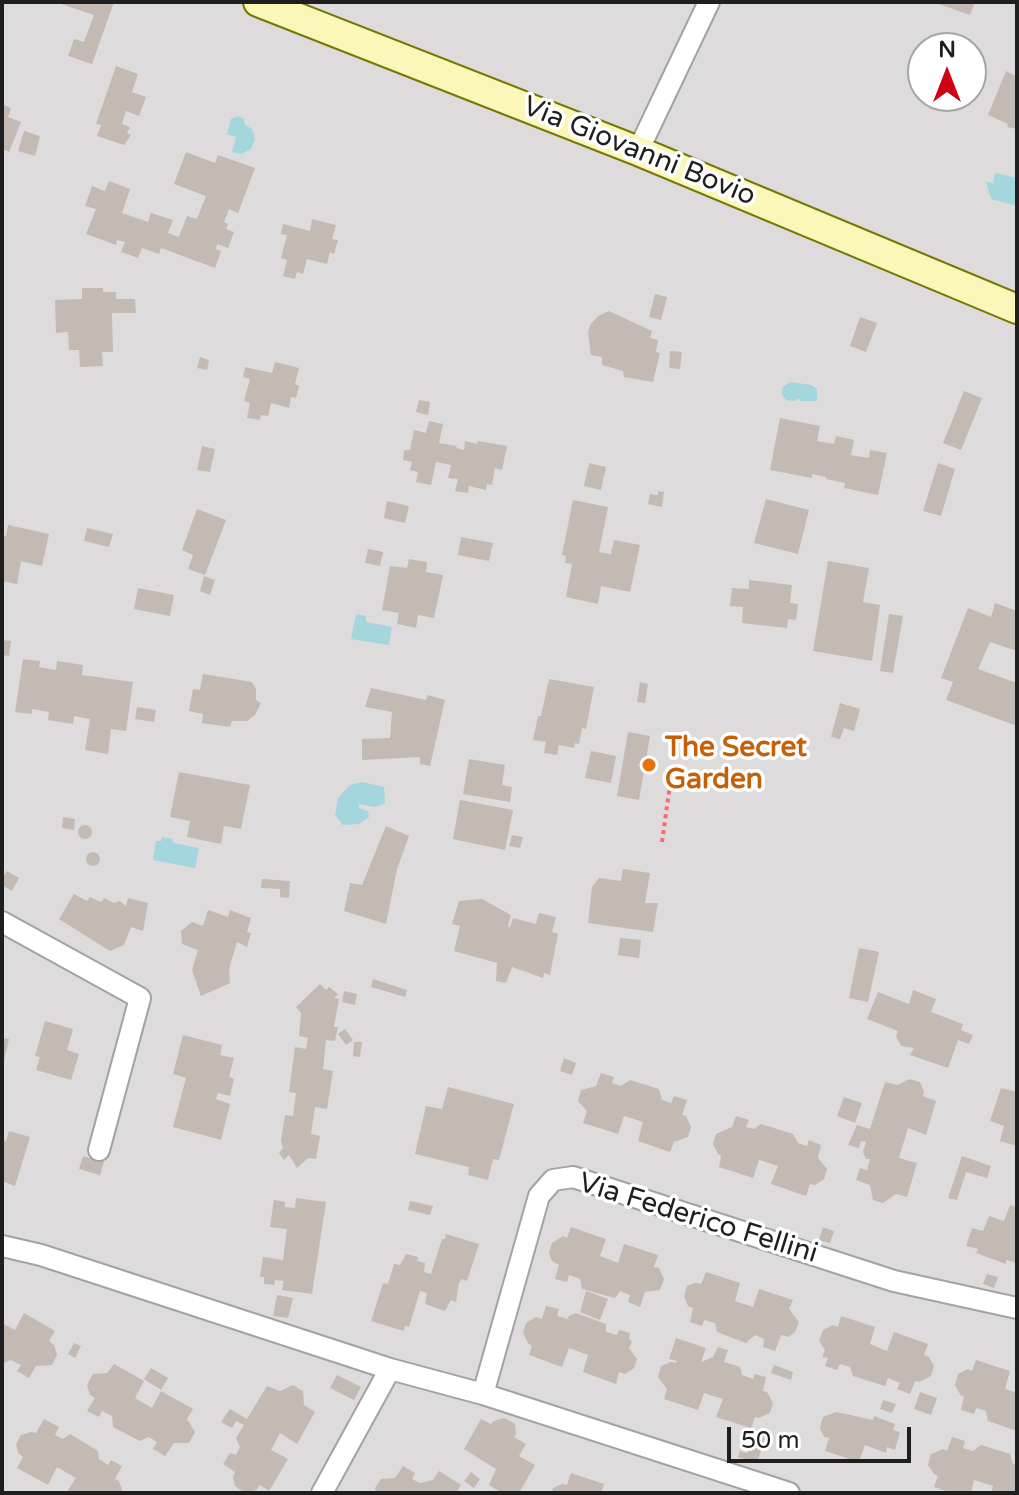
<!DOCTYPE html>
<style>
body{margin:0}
#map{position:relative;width:1019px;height:1495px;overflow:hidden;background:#f0ebe4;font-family:"Varela Round",sans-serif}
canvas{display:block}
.frame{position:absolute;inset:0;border:4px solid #1f1f1f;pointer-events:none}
.north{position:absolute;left:907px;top:32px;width:80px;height:80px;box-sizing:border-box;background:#fff;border:2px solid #a5a5a5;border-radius:50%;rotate:0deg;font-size:22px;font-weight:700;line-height:32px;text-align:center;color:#1f1f1f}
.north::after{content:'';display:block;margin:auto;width:28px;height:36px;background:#cd0014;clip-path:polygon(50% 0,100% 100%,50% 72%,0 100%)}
.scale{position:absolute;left:727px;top:1427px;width:184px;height:36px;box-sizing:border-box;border:4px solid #1f1f1f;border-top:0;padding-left:10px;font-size:24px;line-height:28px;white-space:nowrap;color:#1f1f1f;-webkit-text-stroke:6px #fff;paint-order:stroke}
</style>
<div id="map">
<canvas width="1019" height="1495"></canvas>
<div class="frame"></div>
<div class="north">N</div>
<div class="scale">50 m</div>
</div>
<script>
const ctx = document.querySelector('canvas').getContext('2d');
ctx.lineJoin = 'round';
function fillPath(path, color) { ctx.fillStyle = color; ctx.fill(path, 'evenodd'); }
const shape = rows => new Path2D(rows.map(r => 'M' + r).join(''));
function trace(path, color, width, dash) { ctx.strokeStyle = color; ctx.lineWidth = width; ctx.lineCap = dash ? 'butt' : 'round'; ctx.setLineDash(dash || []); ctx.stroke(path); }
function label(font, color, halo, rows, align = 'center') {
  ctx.font = font + ' "Varela Round",sans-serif'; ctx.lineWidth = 7; ctx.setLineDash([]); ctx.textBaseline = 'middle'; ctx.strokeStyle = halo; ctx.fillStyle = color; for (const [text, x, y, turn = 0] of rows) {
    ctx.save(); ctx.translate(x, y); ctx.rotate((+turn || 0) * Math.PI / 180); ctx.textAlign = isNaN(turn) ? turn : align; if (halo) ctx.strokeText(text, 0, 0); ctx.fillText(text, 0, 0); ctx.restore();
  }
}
fillPath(shape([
 [2,2,1017,2,1017,1493,2,1493],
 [923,48,971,48,971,96,923,96]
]), '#dddbdc');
fillPath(shape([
 [238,116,244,119,245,125,252,129,255,139,251,149,241,154,232,152,236,137,227,134,231,119],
 [995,173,1017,178,1017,206,991,199,986,182,993,183],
 [790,382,811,385,817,389,817,401,801,401,798,398,795,401,786,400,782,395,782,388],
 [356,614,366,616,366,622,392,627,389,645,351,639],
 [362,782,384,787,385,803,375,807,359,804,359,808,368,811,369,817,359,824,343,825,335,815,338,798,350,785],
 [162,837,173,839,173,843,199,848,195,868,153,860,156,841,161,841]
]), '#a4d6de');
fillPath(shape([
 [55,2,114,2,92,64,68,56,74,39,84,42,94,15],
 [933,2,975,2,970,15],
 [116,66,138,74,132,92,146,97,139,116,126,111,122,124,130,127,127,133,131,135,124,145,97,136,101,125,96,124],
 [1006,71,1017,77,1017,129,1007,127,1008,124,988,115],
 [2,104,11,108,8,117,21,122,9,152,2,149],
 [24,131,40,136,35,156,18,151],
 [186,152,215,163,218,155,255,168,238,213,229,209,224,222,228,224,226,229,234,232,228,248,217,244,216,249,221,251,215,268,161,248,159,254,142,248,138,258,121,252,125,242,117,240,116,245,86,234,96,209,85,206,92,186,105,191,109,181,130,189,122,213,148,222,151,213,173,220,168,233,179,237,187,216,197,219,206,196,174,184],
 [312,219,336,225,332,239,338,240,334,254,330,252,327,264,307,259,303,274,297,272,295,279,283,276,287,260,281,258,287,235,281,234,283,224,310,231],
 [82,288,103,288,103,292,116,292,116,299,135,299,136,313,112,313,113,352,102,352,103,366,80,367,79,350,69,350,68,332,56,333,55,300,82,299],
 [655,294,667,297,661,320,649,317],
 [609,311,652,331,650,338,658,340,656,352,660,353,653,382,624,377,623,371,602,365,602,357,591,355,588,333,590,325,598,316],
 [860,317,877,323,866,352,850,346],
 [670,351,682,352,680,369,669,368],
 [200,357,209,360,207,370,197,368],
 [275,362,299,368,295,384,299,386,296,398,291,397,289,408,271,403,268,416,261,415,260,420,247,418,250,403,244,401,250,379,243,377,245,367,272,373],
 [964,391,982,398,961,450,943,443],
 [419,400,430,402,428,415,416,412],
 [780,418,820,426,817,441,834,444,836,436,854,440,851,455,869,458,870,450,887,453,878,495,844,488,845,483,826,479,826,477,812,474,812,478,770,470],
 [429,421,443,424,439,443,457,446,456,448,464,450,465,441,477,444,478,441,507,446,502,470,495,468,492,485,487,484,486,490,469,486,468,493,455,491,458,479,448,478,451,465,436,462,431,485,416,482,418,472,410,470,412,462,403,460,404,450,410,450,414,430,426,433],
 [202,446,215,449,210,472,197,470],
 [589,463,606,467,601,490,584,486],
 [938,463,955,469,941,516,923,511],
 [658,491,664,492,662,507,648,504,650,494,658,495],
 [766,499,809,510,798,554,754,543],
 [573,500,608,507,599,552,611,554,614,540,640,545,630,592,601,586,598,604,566,597,572,564,565,563,566,556,562,555],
 [387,501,409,506,405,523,384,518],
 [197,509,226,520,205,575,188,569,193,555,182,550],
 [8,525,49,534,42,566,21,561,17,584,2,581,2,536,6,536],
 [87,528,113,534,109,547,84,541],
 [461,537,493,543,489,561,458,555],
 [368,549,383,552,380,566,365,563],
 [409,559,427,562,426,572,443,575,434,618,418,615,416,628,397,624,399,613,382,610,390,566,407,568],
 [828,561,869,568,863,602,880,605,872,661,813,651],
 [204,576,215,580,210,595,200,591],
 [749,580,792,585,790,603,798,604,796,620,788,619,787,628,742,623,743,607,730,606,732,588,749,589],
 [138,588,174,595,170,616,134,609],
 [995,603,1017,611,1017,651,990,642,978,669,1017,683,1017,726,946,700,953,682,941,678,968,608,991,617],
 [889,614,903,616,893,673,880,671],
 [2,640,11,641,9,656,2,655],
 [23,659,40,661,39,667,56,670,57,661,83,665,82,675,133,682,126,731,111,729,108,754,85,750,90,719,74,716,73,724,48,720,49,712,32,709,32,714,15,712],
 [203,674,252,682,256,689,256,700,261,703,255,715,247,721,232,721,230,727,202,723,203,714,189,711,193,689,200,690],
 [549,679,594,687,586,729,582,728,579,744,575,743,574,748,559,745,557,755,544,753,546,742,533,740,538,716,541,716],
 [640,682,648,684,645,703,637,702],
 [371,688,426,700,428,695,445,700,430,766,420,764,420,757,362,760,362,739,390,738,392,712,365,707],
 [840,703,860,709,854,731,844,728,840,739,831,737],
 [137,707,156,710,154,722,135,719],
 [628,732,650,736,639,800,617,796],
 [591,751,616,756,611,783,585,778],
 [469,759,505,765,502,785,512,787,510,802,463,794],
 [179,772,250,785,241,829,224,826,221,844,187,837,190,821,170,817],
 [460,800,513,810,505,850,453,839],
 [63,817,75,819,74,830,62,828],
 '78 832a7 7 0 1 1 14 0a7 7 0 1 1-14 0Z',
 [386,826,409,836,397,869,386,924,344,911,350,883,362,885],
 [512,835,523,837,520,848,509,846],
 '86 859a7 7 0 1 1 14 0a7 7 0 1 1-14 0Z',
 [623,869,650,873,645,903,658,903,653,932,588,923,592,887,599,878,621,881],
 [7,871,19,878,12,891,2,885,2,873,5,875],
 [262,879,290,881,289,898,280,897,280,889,261,888],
 [74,894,87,901,90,897,101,902,104,898,114,903,120,901,126,906,128,898,148,903,143,931,131,927,124,945,110,951,59,919],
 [482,899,511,915,508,926,510,927,513,918,536,924,539,913,556,917,552,932,558,934,550,975,544,973,543,978,512,967,506,983,496,981,497,963,454,951,460,926,452,924,459,901],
 [208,910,228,917,230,910,251,918,247,932,251,933,247,947,237,942,229,969,230,983,201,996,192,970,198,950,182,944,181,931,192,922,203,926],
 [620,938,641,940,639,958,618,955],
 [859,948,879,952,868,1002,849,998],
 [373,979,407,990,405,997,371,987],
 [320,984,326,990,329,987,338,994,334,998,339,999,334,1027,338,1027,335,1041,326,1040,323,1069,333,1071,327,1109,315,1107,311,1134,320,1136,316,1159,308,1158,297,1168,289,1155,284,1160,279,1153,283,1148,281,1140,285,1115,293,1116,296,1093,289,1092,295,1047,306,1049,308,1038,299,1036,301,1013,296,1007],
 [913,990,936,999,931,1012,963,1024,961,1030,973,1035,969,1044,958,1040,948,1068,910,1055,914,1048,901,1046,896,1036,898,1031,867,1019,878,992,909,1004],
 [344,991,357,994,355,1005,342,1002],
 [45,1021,73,1029,67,1050,79,1054,71,1080,36,1070,40,1057,35,1056],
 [345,1029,353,1040,346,1045,338,1034],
 [183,1035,222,1045,220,1055,234,1058,229,1077,234,1079,230,1096,218,1093,216,1099,230,1104,221,1140,173,1127,186,1078,173,1074],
 [2,1038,9,1039,3,1065,2,1065],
 [354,1042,362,1042,360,1057,353,1056],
 [564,1058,576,1063,572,1075,560,1071],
 [601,1073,614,1077,612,1083,621,1086,630,1080,659,1089,662,1100,671,1103,674,1096,687,1100,682,1115,686,1116,691,1127,688,1137,674,1142,670,1152,638,1141,643,1122,624,1116,618,1134,583,1123,587,1111,578,1101,581,1090,596,1086],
 [909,1079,920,1082,924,1092,923,1096,936,1101,926,1135,908,1128,899,1158,917,1163,907,1197,896,1194,883,1203,873,1200,870,1185,856,1180,860,1168,867,1170,870,1159,866,1159,863,1152,866,1142,861,1141,859,1148,848,1145,857,1125,870,1129,885,1082,898,1085],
 [448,1087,514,1104,499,1160,493,1159,488,1180,468,1175,469,1167,415,1154,426,1106,442,1109],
 [1001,1088,1017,1092,1017,1146,1000,1141,1004,1126,990,1121],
 [844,1097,862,1103,855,1123,837,1116],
 [736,1116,749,1120,746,1127,754,1129,761,1124,793,1134,798,1143,807,1146,809,1140,821,1145,818,1158,827,1169,824,1179,815,1185,810,1184,806,1196,771,1184,778,1166,759,1160,753,1178,719,1167,721,1156,718,1154,713,1144,716,1134,732,1127],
 [9,1131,30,1137,15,1186,2,1181,2,1140,6,1141],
 [83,1156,104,1162,100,1175,79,1169],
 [962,1156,991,1166,987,1178,966,1172,957,1200,948,1198],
 [296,1198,326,1202,312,1294,282,1290,284,1281,275,1280,274,1285,264,1284,264,1277,260,1277,263,1257,283,1260,287,1229,270,1227,274,1200,285,1202,285,1207,295,1208],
 [410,1201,433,1206,430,1215,408,1210],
 [1010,1205,1017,1207,1017,1263,1006,1260,1006,1264,976,1253,978,1249,966,1246,972,1228,983,1231,989,1216,1004,1221],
 [571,1227,606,1239,600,1256,618,1263,624,1244,658,1255,654,1267,659,1268,664,1279,660,1290,645,1292,640,1307,628,1302,630,1295,620,1291,615,1298,611,1297,582,1289,580,1279,569,1275,567,1282,555,1279,559,1265,552,1261,549,1253,552,1243,563,1236,567,1238],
 [823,1227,834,1231,830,1243,819,1240],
 [446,1234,479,1244,467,1281,462,1279,459,1283,456,1302,451,1300,445,1311,425,1304,427,1293,420,1291,409,1327,405,1326,404,1331,371,1321,383,1283,388,1284,394,1264,400,1265,406,1254,418,1257,417,1261,425,1263,424,1272,431,1274,442,1239,445,1239],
 [706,1272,740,1283,735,1301,753,1307,759,1289,793,1300,789,1309,799,1322,795,1332,788,1337,781,1335,775,1351,763,1347,764,1339,755,1335,746,1343,717,1332,715,1323,704,1320,702,1326,690,1322,693,1308,688,1306,684,1296,687,1286,695,1283,701,1284],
 [987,1274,998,1277,994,1288,983,1284],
 [586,1291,608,1299,600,1320,580,1312],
 [277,1295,293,1298,288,1318,273,1316],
 [546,1306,559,1309,557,1316,568,1319,569,1316,576,1313,606,1324,606,1332,617,1335,619,1330,630,1333,629,1339,632,1341,629,1348,637,1359,634,1368,625,1374,619,1372,616,1384,583,1372,588,1355,569,1348,562,1367,529,1355,532,1346,528,1343,523,1333,526,1323,536,1317,542,1319],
 [24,1313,55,1331,49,1341,54,1345,57,1355,52,1365,36,1366,29,1378,17,1371,21,1365,11,1360,2,1364,2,1323,15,1330],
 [841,1316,875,1327,870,1344,887,1351,894,1332,928,1344,924,1355,929,1357,934,1366,931,1376,919,1382,915,1381,910,1394,897,1389,900,1383,888,1378,885,1386,853,1376,850,1367,840,1364,837,1370,825,1366,828,1358,822,1357,825,1350,819,1341,823,1330,833,1325,838,1327],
 [676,1338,706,1348,701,1362,713,1357,718,1347,728,1350,724,1362,740,1367,742,1375,753,1379,755,1374,766,1377,763,1391,767,1392,773,1403,770,1413,759,1418,755,1417,751,1428,716,1417,723,1399,704,1393,698,1410,664,1399,667,1389,658,1377,661,1366,671,1362,676,1363,677,1361,669,1359],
 [74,1343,81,1346,75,1358,68,1354],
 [976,1360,1010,1371,1005,1389,1017,1393,1017,1431,988,1421,986,1411,976,1408,974,1414,961,1410,964,1396,961,1396,955,1385,958,1374,968,1369,972,1371],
 [114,1364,144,1381,135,1398,152,1408,161,1391,193,1409,187,1419,195,1432,189,1443,174,1443,165,1456,153,1449,157,1442,149,1437,140,1441,113,1427,112,1416,102,1411,99,1417,87,1411,95,1398,90,1395,87,1385,93,1374,107,1373],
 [774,1365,793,1372,791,1380,771,1373],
 [151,1368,168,1378,161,1390,144,1379],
 [337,1375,361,1387,354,1400,330,1388],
 [293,1385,303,1391,304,1405,315,1412,297,1444,280,1433,271,1450,288,1459,269,1491,260,1485,256,1490,245,1493,235,1486,233,1477,235,1472,223,1464,230,1453,236,1455,240,1447,236,1438,244,1425,236,1421,232,1428,221,1422,230,1409,247,1419,267,1386,280,1391],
 [920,1392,937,1398,931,1415,914,1409],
 [883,1400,896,1404,892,1413,880,1409],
 [836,1412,873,1420,874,1416,895,1424,893,1430,900,1432,895,1450,887,1447,886,1453,865,1445,859,1462,825,1451,829,1438,824,1437,820,1428,823,1417],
 [504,1418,515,1424,516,1434,514,1437,526,1444,519,1456,535,1465,519,1493,502,1493,489,1485,496,1469,464,1449,481,1419,491,1424,494,1421],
 [44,1419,59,1427,55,1435,63,1439,70,1434,98,1451,99,1459,108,1465,111,1460,122,1466,115,1479,119,1481,123,1493,66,1493,76,1478,57,1467,48,1485,17,1468,23,1457,18,1453,16,1444,21,1435,31,1432,36,1433],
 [755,1429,767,1433,757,1463,738,1457,740,1451,747,1453],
 [952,1437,965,1441,963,1448,973,1451,981,1445,1010,1454,1013,1464,1017,1465,1017,1493,991,1493,993,1486,974,1480,971,1493,952,1493,934,1487,938,1476,934,1474,928,1465,931,1454,943,1449,947,1451],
 [403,1466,415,1473,412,1479,420,1483,433,1480,439,1471,461,1485,456,1493,376,1493,375,1488,381,1479,395,1478],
 [471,1472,480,1479,474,1488,464,1481],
 [571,1473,604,1484,601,1493,552,1493,553,1488,562,1484,567,1485]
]), '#c4bab4');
const street = shape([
 [638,151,709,2],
 [2,922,140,998,99,1150],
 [2,1246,41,1255,390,1369,483,1394,789,1493],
 [483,1394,539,1196,553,1180,573,1177,894,1281,1017,1308],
 [322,1493,390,1369]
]);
const secondary = shape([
 [258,2,638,151,1017,309]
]);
trace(street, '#a3a3a3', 24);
trace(secondary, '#767803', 32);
trace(shape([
 [662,842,670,785]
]), '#fc6b69', 4, [4, 4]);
trace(street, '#fff', 20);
trace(secondary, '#faf7b8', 28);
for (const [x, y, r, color] of [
 [649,765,8,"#e8710a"]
]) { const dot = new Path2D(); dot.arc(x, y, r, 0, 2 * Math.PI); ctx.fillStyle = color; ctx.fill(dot); trace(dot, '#fff', 3); }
label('28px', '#1f1f1f', '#fff', [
 ["Via Giovanni Bovio",639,152,22],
 ["Via Federico Fellini",698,1219,17]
]);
label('bold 28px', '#c56008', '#fff', [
 ["The Secret",665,749],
 ["Garden",665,781]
], 'left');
</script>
